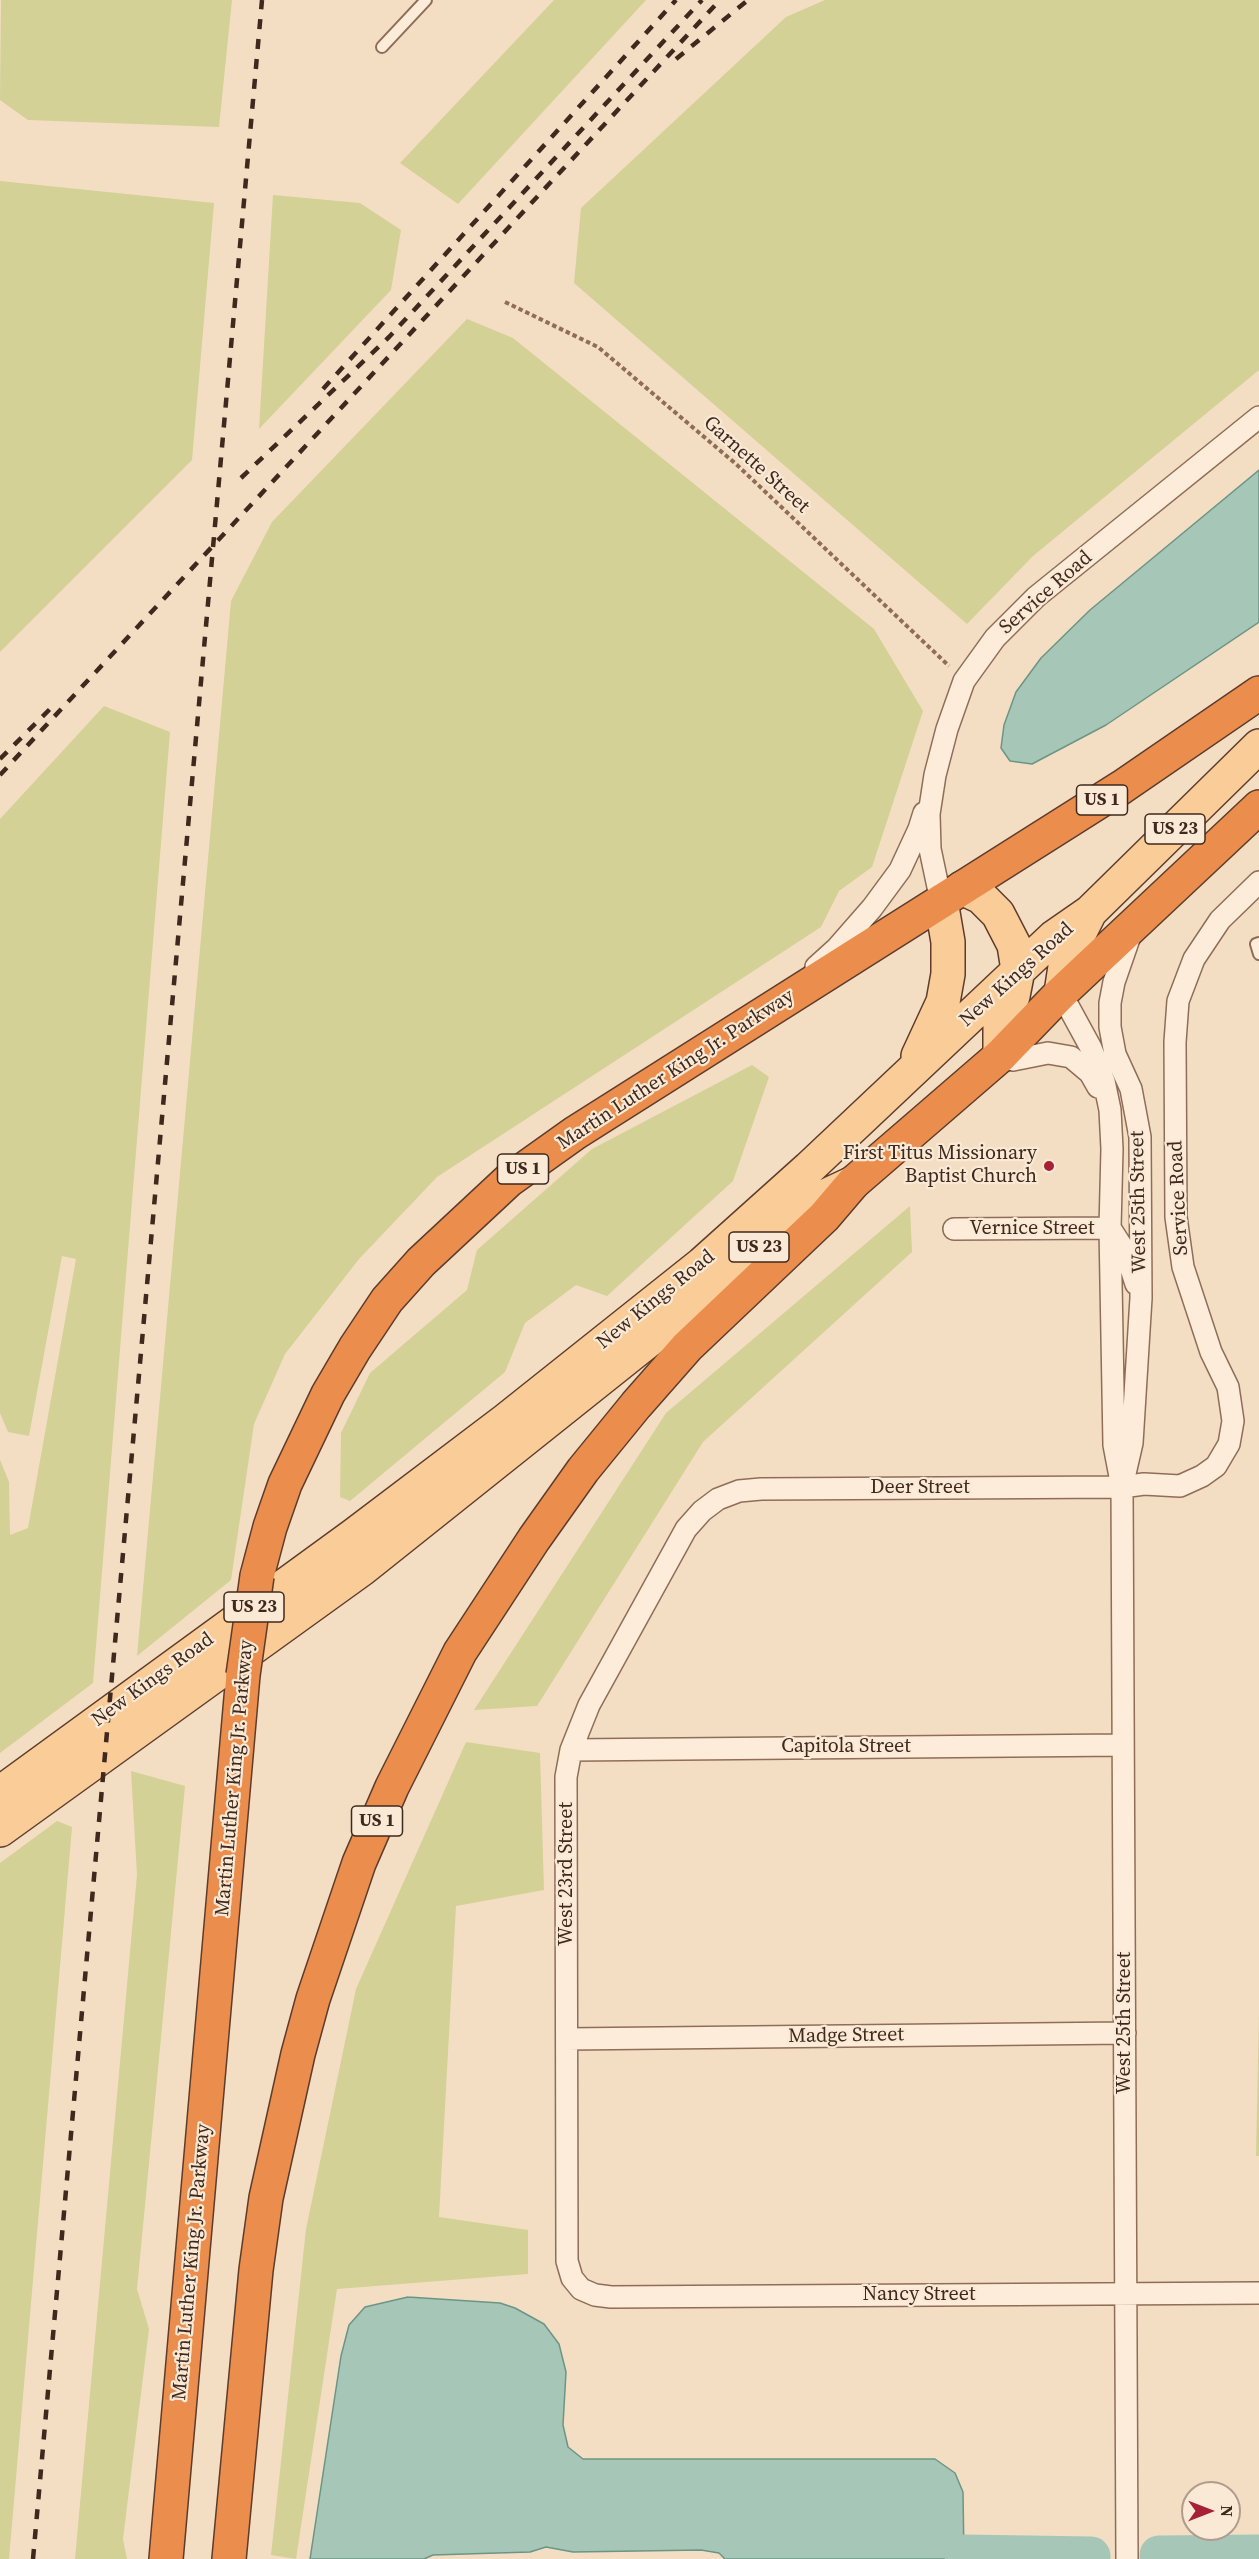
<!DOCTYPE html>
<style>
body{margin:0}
#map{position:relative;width:1259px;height:2559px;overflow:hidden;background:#f3dec4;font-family:"Source Serif 4",serif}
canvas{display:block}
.north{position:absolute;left:1181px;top:2481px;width:60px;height:60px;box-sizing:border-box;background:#f9e9d5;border:2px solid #af9c8b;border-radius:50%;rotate:90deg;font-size:16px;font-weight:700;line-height:24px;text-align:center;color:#3f281d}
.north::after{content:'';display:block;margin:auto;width:21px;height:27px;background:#a62136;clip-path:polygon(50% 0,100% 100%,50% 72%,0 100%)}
</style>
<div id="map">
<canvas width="1259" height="2559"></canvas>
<div class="north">N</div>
</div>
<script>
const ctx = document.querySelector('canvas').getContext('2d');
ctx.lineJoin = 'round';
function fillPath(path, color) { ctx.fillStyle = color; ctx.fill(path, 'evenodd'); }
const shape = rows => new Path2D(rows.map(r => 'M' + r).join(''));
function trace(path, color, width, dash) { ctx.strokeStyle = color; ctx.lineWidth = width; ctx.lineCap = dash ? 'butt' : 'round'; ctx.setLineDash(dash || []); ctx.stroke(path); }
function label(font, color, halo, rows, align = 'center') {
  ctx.font = font + ' "Source Serif 4",serif'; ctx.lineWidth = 4.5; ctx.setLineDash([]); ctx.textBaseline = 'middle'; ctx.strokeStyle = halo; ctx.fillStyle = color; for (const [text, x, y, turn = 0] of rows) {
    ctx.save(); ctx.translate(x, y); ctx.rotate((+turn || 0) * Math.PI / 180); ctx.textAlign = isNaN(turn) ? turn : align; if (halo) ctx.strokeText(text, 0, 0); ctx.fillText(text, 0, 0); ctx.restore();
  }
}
fillPath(shape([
 [1,0,232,0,219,127,28,120,0,100],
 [554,0,646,0,458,204,400,163],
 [825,0,1259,0,1259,370,1033,556,967,624,574,283,581,208,786,17],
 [0,181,214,203,192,460,0,652],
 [273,195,360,203,401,230,391,290,259,429],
 [467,319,513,338,874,629,923,711,872,867,839,891,821,927,437,1177,359,1259,285,1354,254,1424,231,1580,137,1656,231,601,272,522],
 [104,706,170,732,93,1683,0,1753,0,1460,9,1482,10,1535,28,1528,76,1259,62,1256,29,1436,8,1432,0,1413,0,819],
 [752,1065,769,1077,733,1181,607,1296,576,1285,525,1323,505,1372,350,1501,340,1497,341,1433,370,1373,467,1290,477,1250,592,1149],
 [910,1206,912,1252,703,1442,537,1706,474,1710,666,1413],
 [466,1742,540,1753,544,1890,456,1906,439,2217,528,2230,528,2274,337,2289,296,2559,271,2555,306,2229,356,1989],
 [131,1771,185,1786,137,2289,149,2329,123,2539,127,2559,75,2559,137,1875],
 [57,1821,72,1827,9,2559,0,2559,0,1863],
 [1259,2014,1259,2156,1256,2156]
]), '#d3d196');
const water = shape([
 [1259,470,1259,622,1106,725,1032,764,1010,761,1001,748,1004,725,1016,692,1041,658,1090,610,1259,470],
 [408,2297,500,2303,515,2308,544,2324,559,2344,566,2372,563,2425,568,2447,583,2459,935,2459,955,2473,963,2492,964,2559,725,2559,719,2553,701,2550,573,2552,546,2547,530,2552,433,2555,424,2559,310,2559,341,2356,349,2325,365,2307,408,2297]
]);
fillPath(water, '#a6c6b8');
trace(water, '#6c9585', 1.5);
trace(shape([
 [964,2554,1091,2556],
 [1159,2555,1259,2554]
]), '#a6c6b8', 39);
const lane = shape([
 [382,47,426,0],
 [1259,943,1256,944,1259,954]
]);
const street = shape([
 [1259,882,1220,920,1194,959,1178,1001,1175,1042,1176,1217,1183,1267,1211,1352,1228,1387,1233,1421,1229,1444,1216,1466,1202,1476,1180,1486,1144,1484,1122,1487,761,1489,739,1491,718,1499,702,1511,686,1529,589,1705,571,1750,566,1777,567,2261,572,2278,581,2289,595,2295,611,2297,1259,2293],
 [941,901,930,849,929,814,935,775,947,729,964,681,995,638,1036,597,1259,417],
 [816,967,837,948,872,908,900,870,919,829,924,813],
 [1061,993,1091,1048,1104,1081,1110,1110,1112,1149,1110,1228,1114,1445,1122,1487,1127,2559],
 [1000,1056,1013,1060,1048,1053,1071,1057,1090,1073,1098,1087],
 [954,1229,1110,1228,1126,1253,1136,1284],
 [1124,1478,1132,1443,1141,1298,1140,1137,1131,1089,1115,1054,1110,1027,1110,1003,1114,982,1132,930],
 [571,1750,1122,1745],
 [567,2039,1125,2033]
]);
const primary = shape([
 [962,888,981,897,998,914,1014,945,1018,970,1013,996,1000,1027,1000,1056],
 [1061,993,1066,960,1089,914],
 [918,1056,943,1002,948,974,948,942,941,901],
 [0,1793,354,1535,506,1420,702,1264,809,1168,1054,937,1090,912,1259,746],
 [0,1830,362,1569,673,1321,819,1199,853,1183]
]);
const highway = shape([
 [257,1576,270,1527,285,1484,328,1394,355,1348,387,1300,421,1262,509,1180,575,1133,1122,787,1259,693],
 [166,2559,243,1675],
 [229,2559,256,2270,266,2198,298,2054,313,1999,359,1863,392,1787,460,1652,534,1539,583,1470,636,1405,687,1347,824,1217,853,1183,1000,1056,1061,993,1259,807]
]);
trace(lane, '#906d58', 14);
trace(street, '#906d58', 24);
trace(primary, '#5e3c2c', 36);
trace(highway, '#5e3c2c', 36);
trace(shape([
 [505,302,598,347,736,464,949,666]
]), '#906d58', 4, [4.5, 3]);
trace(lane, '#fcecd9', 10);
trace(street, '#fcecd9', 21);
trace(primary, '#facc98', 33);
trace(highway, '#eb8d4c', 33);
trace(shape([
 [676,59,748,0],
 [323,389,676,0],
 [241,478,389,337,702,0],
 [0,759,51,708],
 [0,775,720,0],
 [33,2559,262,0]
]), '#3f281d', 4.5, [10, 10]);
const highwayBridge = shape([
 [243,1675,257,1576]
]);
trace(highwayBridge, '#5e3c2c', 36, []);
trace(highwayBridge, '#eb8d4c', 33);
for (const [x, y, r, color] of [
 [1049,1166,6,"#a62136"]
]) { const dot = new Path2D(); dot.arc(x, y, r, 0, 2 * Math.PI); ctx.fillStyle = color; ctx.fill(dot); trace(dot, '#f9e9d5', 2); }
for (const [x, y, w] of [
 [1102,800,51],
 [1175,829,60],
 [523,1169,51],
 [759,1247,60],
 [254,1607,60],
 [377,1821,51]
]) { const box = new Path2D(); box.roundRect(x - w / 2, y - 15, w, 30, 4.5); ctx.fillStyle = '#f9e9d5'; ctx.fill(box); trace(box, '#3f281d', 1.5); }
label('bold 18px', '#3f281d', null, [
 ["US 1",1102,800],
 ["US 23",1175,829],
 ["US 1",523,1169],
 ["US 23",759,1247],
 ["US 23",254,1607],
 ["US 1",377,1821]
]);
label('20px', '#3f281d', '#f9e9d5', [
 ["Garnette Street",756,465,42],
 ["Service Road",1046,593,-41],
 ["New Kings Road",1017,975,-42],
 ["Martin Luther King Jr. Parkway",676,1070,-33],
 ["Service Road",1179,1198,-93],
 ["West 25th Street",1139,1202,-91],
 ["Vernice Street",1032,1229],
 ["New Kings Road",656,1300,-39],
 ["Deer Street",920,1488],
 ["New Kings Road",153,1680,-36],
 ["Capitola Street",846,1747],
 ["Martin Luther King Jr. Parkway",235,1778,-85],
 ["West 23rd Street",567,1874,-90],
 ["West 25th Street",1125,2023,-90],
 ["Madge Street",846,2036,-1],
 ["Martin Luther King Jr. Parkway",192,2262,-85],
 ["Nancy Street",919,2295]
]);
label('20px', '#3f281d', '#f9e9d5', [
 ["First Titus Missionary",1037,1154],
 ["Baptist Church",1037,1177]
], 'right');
</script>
